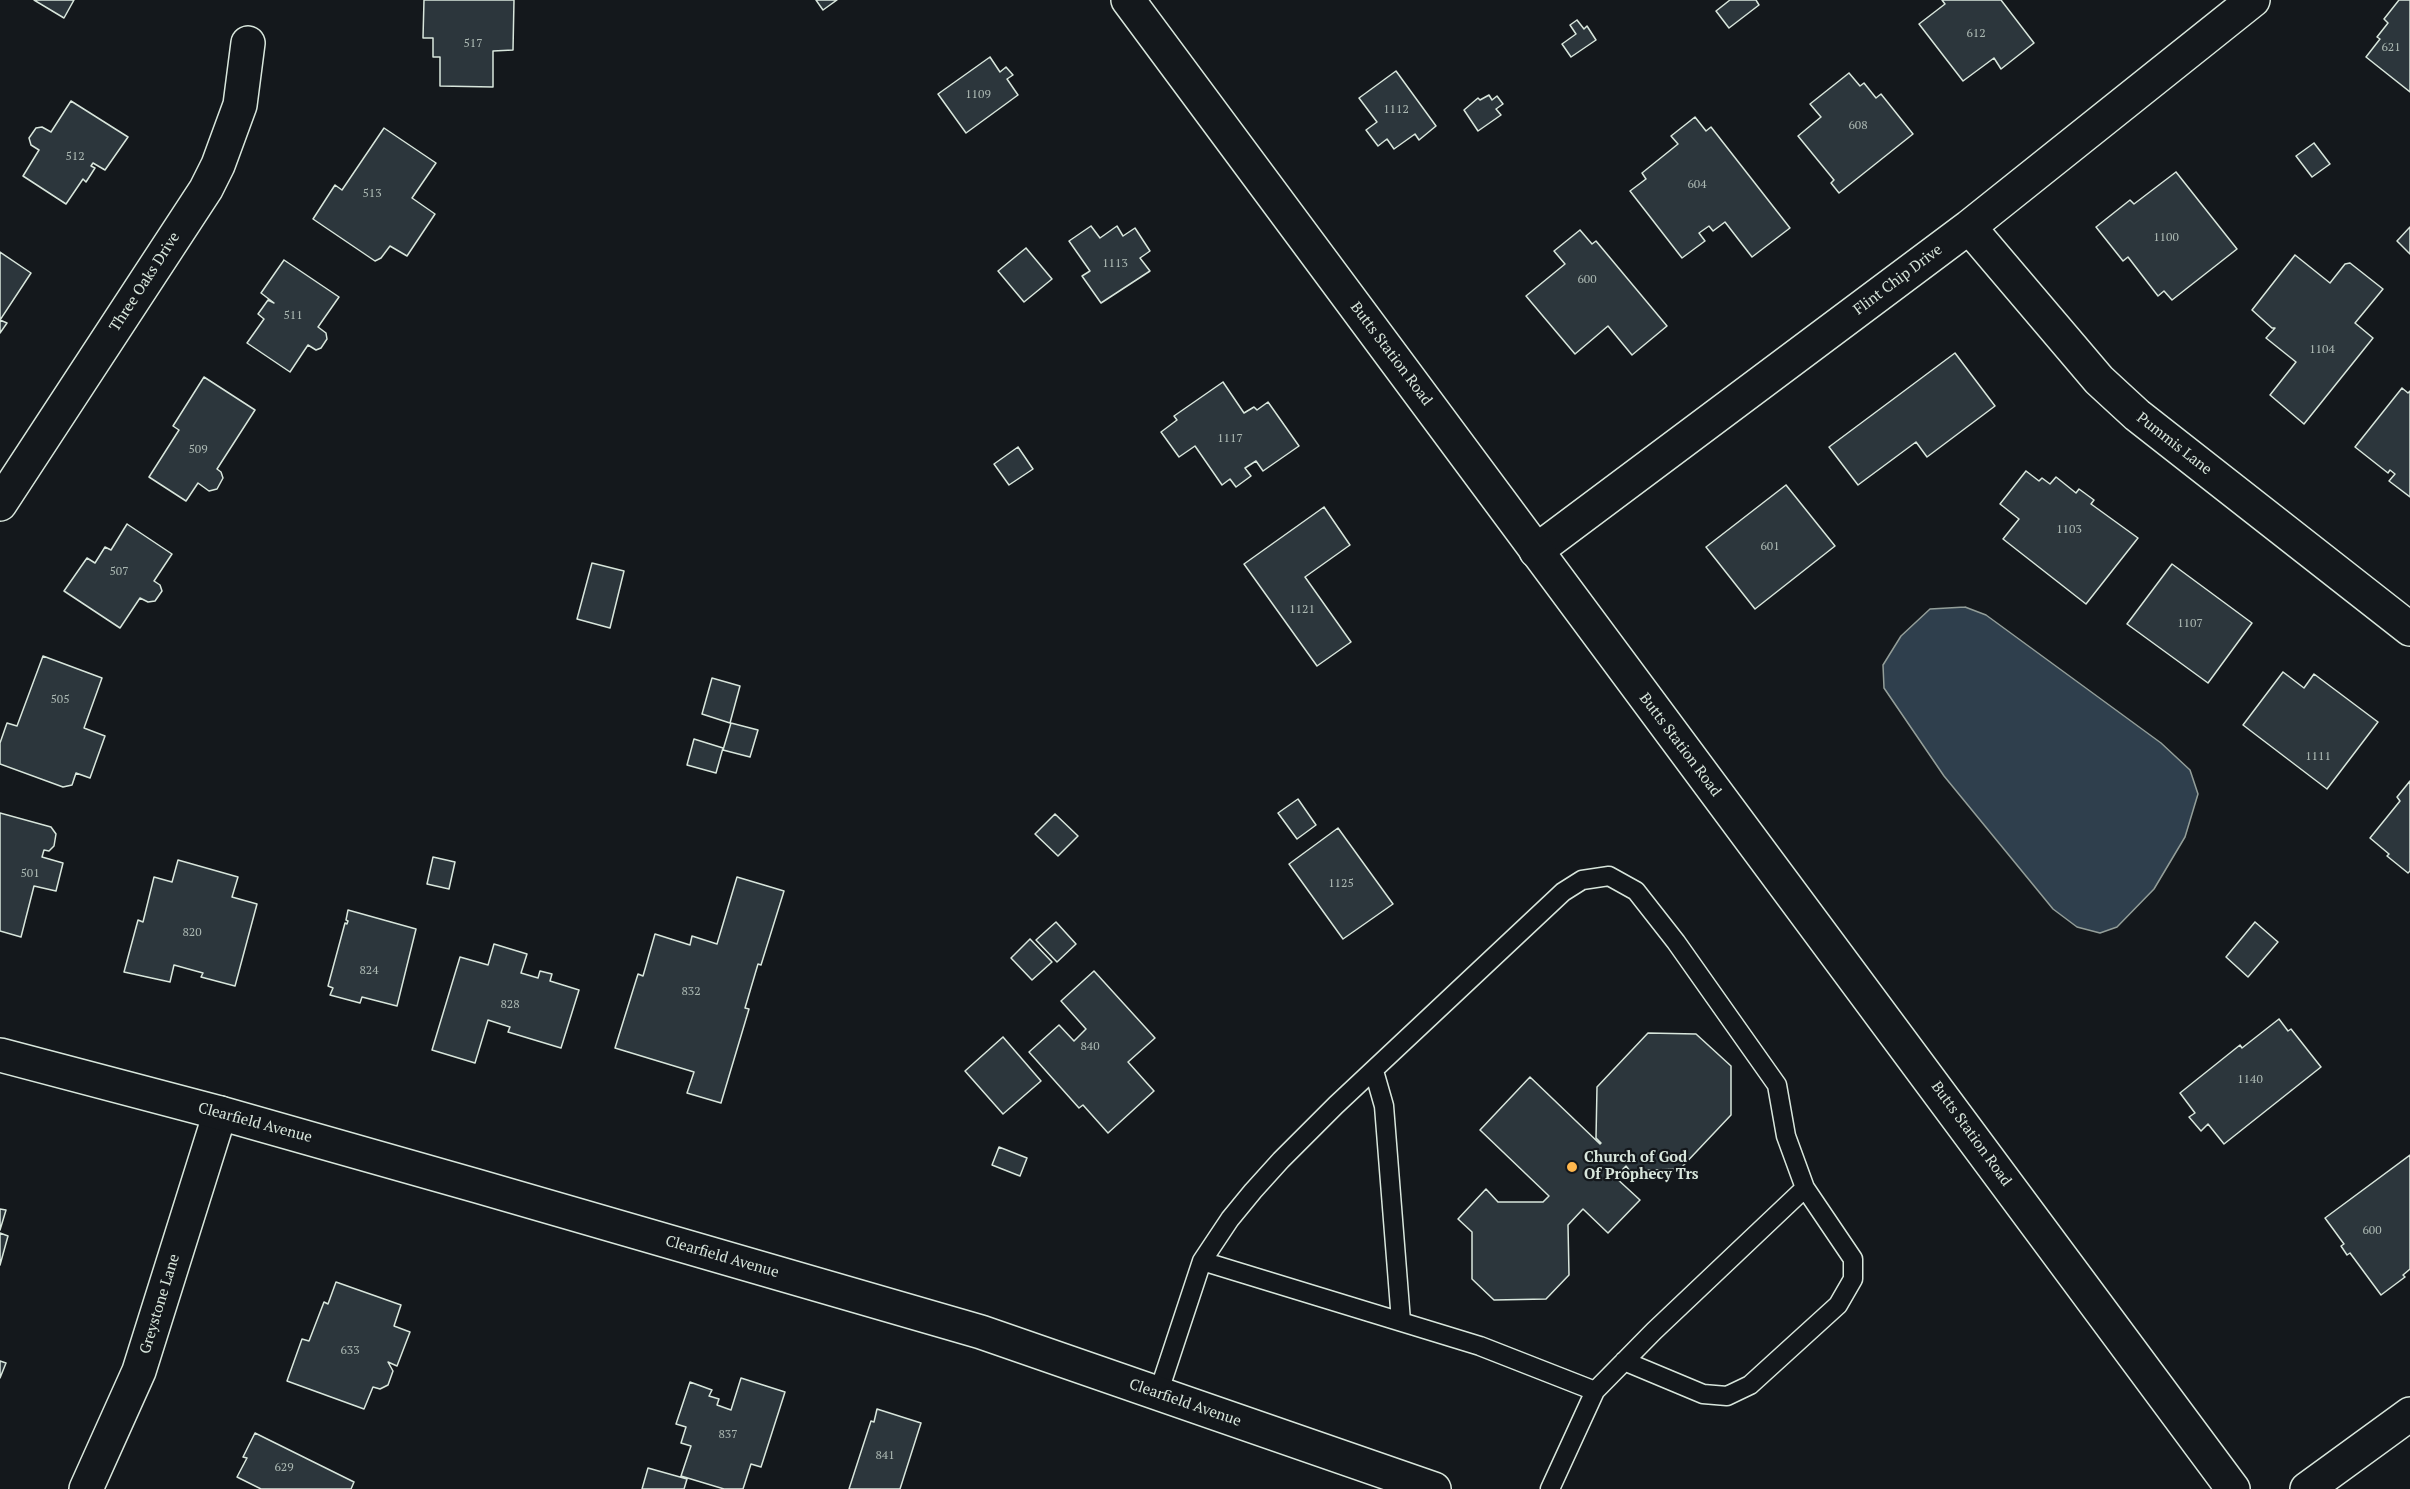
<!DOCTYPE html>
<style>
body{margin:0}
canvas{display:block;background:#14181c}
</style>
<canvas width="2410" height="1489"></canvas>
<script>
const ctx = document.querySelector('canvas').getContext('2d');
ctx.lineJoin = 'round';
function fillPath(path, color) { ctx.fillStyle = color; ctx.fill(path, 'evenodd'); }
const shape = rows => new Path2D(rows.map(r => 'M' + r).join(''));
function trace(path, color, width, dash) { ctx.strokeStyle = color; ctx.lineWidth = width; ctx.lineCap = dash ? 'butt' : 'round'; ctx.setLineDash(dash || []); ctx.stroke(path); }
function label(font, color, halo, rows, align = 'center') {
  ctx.font = font + ' "PT Serif",serif'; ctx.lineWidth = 4.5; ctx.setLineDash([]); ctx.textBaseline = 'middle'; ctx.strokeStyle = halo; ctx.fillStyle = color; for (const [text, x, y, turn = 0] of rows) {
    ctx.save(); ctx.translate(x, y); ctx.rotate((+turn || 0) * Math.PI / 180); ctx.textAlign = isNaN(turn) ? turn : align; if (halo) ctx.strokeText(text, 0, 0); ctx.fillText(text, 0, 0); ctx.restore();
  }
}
const water = shape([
 [1965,607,1986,615,2161,743,2190,770,2198,794,2185,837,2154,889,2117,927,2100,933,2077,927,2053,909,1944,776,1884,688,1883,665,1901,636,1930,609,1965,607]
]);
fillPath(water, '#2f3f4d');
trace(water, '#939e99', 1.5);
const building = shape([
 [34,0,74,0,64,18,34,0],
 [424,0,514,0,513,50,493,51,493,87,440,86,440,57,433,57,433,38,423,38,424,0],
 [816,0,837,0,823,10,816,0],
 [1730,0,1756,0,1759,5,1729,28,1716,11,1730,0],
 [1942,0,2001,0,2034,43,2001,69,1994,58,1963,81,1919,24,1945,4,1942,0],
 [2399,0,2410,0,2410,92,2366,57,2380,39,2377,37,2388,23,2384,19,2399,0],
 [1577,20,1584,29,1587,26,1596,40,1571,57,1562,44,1576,34,1570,25,1577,20],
 [990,57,1000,72,1006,67,1013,75,1007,79,1018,95,966,133,938,94,990,57],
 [1396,71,1436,126,1419,140,1415,134,1394,149,1387,139,1378,146,1366,130,1377,122,1359,98,1396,71],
 [1849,73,1860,86,1864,83,1876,98,1881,94,1913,134,1839,193,1831,183,1834,180,1798,136,1821,117,1810,104,1849,73],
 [1489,95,1492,100,1497,96,1503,104,1496,109,1501,115,1478,131,1464,110,1478,98,1480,100,1489,95],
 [71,101,128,137,105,170,93,163,91,166,95,168,86,182,83,179,66,204,23,176,39,150,31,145,29,138,36,128,42,127,51,132,71,101],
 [1695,117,1706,131,1711,127,1790,228,1752,257,1725,222,1713,231,1709,226,1699,233,1705,241,1682,258,1630,191,1646,179,1642,173,1678,144,1671,136,1695,117],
 [384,128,436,163,412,198,435,214,407,256,390,246,381,258,375,261,313,219,335,185,342,190,384,128],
 [2314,143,2330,164,2312,177,2296,156,2314,143],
 [2176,172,2237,249,2172,300,2164,291,2158,296,2128,257,2123,261,2096,227,2130,200,2134,204,2176,172],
 [1091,226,1100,238,1117,226,1123,236,1135,228,1150,251,1140,258,1150,271,1101,303,1082,276,1090,271,1069,241,1091,226],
 [2410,227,2410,254,2397,241,2410,227],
 [1580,230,1592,244,1596,241,1667,326,1632,355,1608,326,1575,354,1526,296,1565,264,1554,251,1580,230],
 [1026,248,1052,279,1024,302,998,271,1026,248],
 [0,252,31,273,0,320,7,323,0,333,0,252],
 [2295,255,2330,283,2345,264,2350,263,2383,289,2355,323,2373,338,2304,424,2270,395,2296,362,2266,338,2275,328,2272,328,2252,310,2295,255],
 [284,260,339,297,318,327,326,333,327,339,321,348,316,350,308,345,290,372,247,343,264,319,258,314,268,300,274,303,261,293,284,260],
 [1955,353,1995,406,1927,457,1916,442,1858,485,1829,447,1955,353],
 [204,377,255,410,217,469,221,472,223,478,217,489,209,491,198,483,186,501,149,477,179,430,173,426,204,377],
 [1223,382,1244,413,1254,407,1257,410,1268,402,1299,446,1263,471,1256,461,1245,468,1251,476,1236,487,1230,479,1222,485,1195,446,1179,457,1161,432,1177,420,1174,416,1223,382],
 [2402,388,2408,393,2410,391,2410,497,2389,481,2395,474,2390,470,2388,473,2355,447,2402,388],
 [1018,447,1033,469,1009,485,994,464,1018,447],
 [2026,471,2039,481,2042,478,2050,484,2056,477,2076,493,2079,489,2094,500,2091,504,2138,538,2086,604,2003,539,2019,519,2000,504,2026,471],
 [1786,485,1835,546,1755,609,1706,547,1786,485],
 [1324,507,1350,545,1305,577,1351,642,1317,666,1244,564,1324,507],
 [127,524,172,554,154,581,160,585,162,591,155,601,148,602,140,598,120,628,64,591,87,558,95,563,105,547,111,550,127,524],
 [592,563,624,571,610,628,577,619,592,563],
 [2172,564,2252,623,2208,683,2127,624,2172,564],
 [43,656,102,678,84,728,105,736,90,778,76,773,72,785,63,787,0,764,0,743,7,723,17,726,43,656],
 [2283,672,2304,688,2314,674,2378,722,2327,789,2243,725,2283,672],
 [712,678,740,686,730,723,702,714,712,678],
 [731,723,758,730,750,757,723,750,731,723],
 [694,739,723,748,716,773,687,765,694,739],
 [2410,781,2410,871,2408,873,2387,856,2389,854,2370,838,2400,801,2397,797,2410,781],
 [1298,799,1316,825,1297,839,1278,813,1298,799],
 [0,813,51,827,56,834,54,846,49,851,44,850,42,857,63,863,56,891,34,886,21,937,0,931,0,813],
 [1055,814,1078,836,1058,856,1035,834,1055,814],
 [1338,828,1393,904,1343,939,1289,864,1338,828],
 [433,857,455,862,449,889,427,884,433,857],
 [178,860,238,877,232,897,257,904,235,986,201,977,203,973,174,965,170,982,124,972,138,920,143,922,154,877,172,882,178,860],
 [737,877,784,891,761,965,758,964,745,1008,749,1009,721,1103,687,1093,694,1072,615,1048,638,974,643,976,655,934,690,945,692,936,717,944,737,877],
 [348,910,416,929,397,1006,362,997,360,1003,330,995,333,988,328,986,345,923,347,924,348,921,346,920,348,910],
 [1056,922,1076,944,1057,962,1036,940,1056,922],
 [2255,922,2278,942,2248,977,2226,957,2255,922],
 [1030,939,1052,962,1032,980,1011,958,1030,939],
 [494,944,527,954,521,973,538,978,540,971,552,974,550,981,579,990,561,1048,508,1032,510,1027,488,1020,475,1063,432,1050,460,957,488,965,494,944],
 [1094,971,1155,1038,1128,1062,1154,1091,1108,1133,1083,1105,1079,1108,1029,1052,1059,1025,1074,1041,1086,1029,1061,1001,1094,971],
 [2279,1019,2288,1031,2291,1029,2321,1067,2224,1144,2208,1124,2201,1131,2189,1117,2195,1113,2180,1093,2240,1045,2242,1048,2279,1019],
 [1648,1033,1696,1034,1731,1066,1731,1115,1680,1169,1630,1171,1626,1166,1615,1177,1640,1200,1608,1233,1583,1209,1568,1225,1569,1275,1546,1299,1494,1300,1472,1279,1472,1232,1458,1219,1486,1189,1498,1202,1543,1202,1549,1196,1480,1130,1530,1077,1600,1144,1601,1143,1596,1138,1597,1087,1648,1033],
 [1003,1037,1041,1081,1003,1114,965,1071,1003,1037],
 [999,1147,1027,1158,1020,1176,992,1165,999,1147],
 [2410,1155,2410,1269,2403,1275,2405,1277,2381,1295,2350,1253,2347,1255,2341,1246,2344,1244,2325,1218,2410,1155],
 [0,1209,6,1210,0,1230,0,1209],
 [0,1233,8,1236,0,1265,0,1233],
 [336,1282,401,1305,394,1326,410,1332,397,1366,388,1362,393,1371,388,1385,380,1389,373,1387,364,1409,287,1381,302,1339,309,1341,324,1302,328,1304,336,1282],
 [0,1361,6,1363,0,1378,0,1361],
 [741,1378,785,1392,761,1467,751,1464,743,1489,724,1489,681,1476,691,1446,681,1443,686,1427,676,1424,690,1382,712,1390,709,1396,719,1399,717,1405,731,1410,741,1378],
 [877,1409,921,1423,900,1489,849,1489,871,1421,874,1422,877,1409],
 [255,1433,354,1482,351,1489,261,1489,237,1477,247,1458,243,1457,255,1433],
 [648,1468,687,1479,684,1489,642,1489,648,1468]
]);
fillPath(building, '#2c363c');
trace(building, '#d8e6dc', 1.5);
const service = shape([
 [1374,1071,1384,1106,1401,1321],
 [1202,1261,1480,1346,1595,1391],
 [1158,1394,1202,1261,1230,1219,1253,1191,1281,1160,1336,1105,1563,892,1582,880,1609,876,1636,891,1676,942,1777,1085,1786,1136,1805,1188,1853,1259,1853,1279,1838,1305,1750,1385,1727,1396,1703,1394,1624,1361],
 [1550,1489,1595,1391,1654,1331,1805,1188]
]);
const minor = shape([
 [1969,227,2099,380,2137,415,2410,629],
 [0,504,206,189,218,165,240,105,248,43],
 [1536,551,1969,227,2253,0],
 [86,1489,139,1371,220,1113],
 [2307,1489,2410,1414]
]);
const tertiary = shape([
 [0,1055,220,1113,477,1186,981,1332,1434,1489]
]);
const secondary = shape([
 [1128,0,2233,1489]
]);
trace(service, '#d8e6dc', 21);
trace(minor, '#d8e6dc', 36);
trace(tertiary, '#d8e6dc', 36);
trace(secondary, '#d8e6dc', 36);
trace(service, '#14181c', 18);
trace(minor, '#14181c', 33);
trace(tertiary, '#14181c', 33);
trace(secondary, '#14181c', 33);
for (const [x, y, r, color] of [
 [1572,1167,6,"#ffb74d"]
]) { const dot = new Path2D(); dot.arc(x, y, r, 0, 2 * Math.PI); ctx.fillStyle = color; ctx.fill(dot); trace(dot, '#14181c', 2); }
label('12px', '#adbab4', null, [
 ["612",1976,34],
 ["517",473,44],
 ["621",2391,48],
 ["1109",978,95],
 ["1112",1396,110],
 ["608",1858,126],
 ["512",75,157],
 ["604",1697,185],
 ["513",372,194],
 ["1100",2166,238],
 ["1113",1115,264],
 ["600",1587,280],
 ["511",293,316],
 ["1104",2322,350],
 ["1117",1230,439],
 ["509",198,450],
 ["1103",2069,530],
 ["601",1770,547],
 ["507",119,572],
 ["1121",1302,610],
 ["1107",2190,624],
 ["505",60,700],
 ["1111",2318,757],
 ["501",30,874],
 ["1125",1341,884],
 ["820",192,933],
 ["824",369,971],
 ["832",691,992],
 ["828",510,1005],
 ["840",1090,1047],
 ["1140",2250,1080],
 ["600",2372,1231],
 ["633",350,1351],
 ["837",728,1435],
 ["841",885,1456],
 ["629",284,1468]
]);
label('15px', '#d8e6dc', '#14181c', [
 ["Flint Chip Drive",1898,280,-37],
 ["Three Oaks Drive",145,282,-57],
 ["Butts Station Road",1391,354,53],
 ["Pummis Lane",2174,444,38],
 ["Butts Station Road",1680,745,53],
 ["Clearfield Avenue",255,1123,15],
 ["Butts Station Road",1971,1134,54],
 ["Clearfield Avenue",722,1257,16],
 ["Greystone Lane",160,1304,-73],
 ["Clearfield Avenue",1185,1403,19]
]);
label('bold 15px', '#d8e6dc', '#14181c', [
 ["Church of God",1584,1158],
 ["Of Prophecy Trs",1584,1175]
], 'left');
</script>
